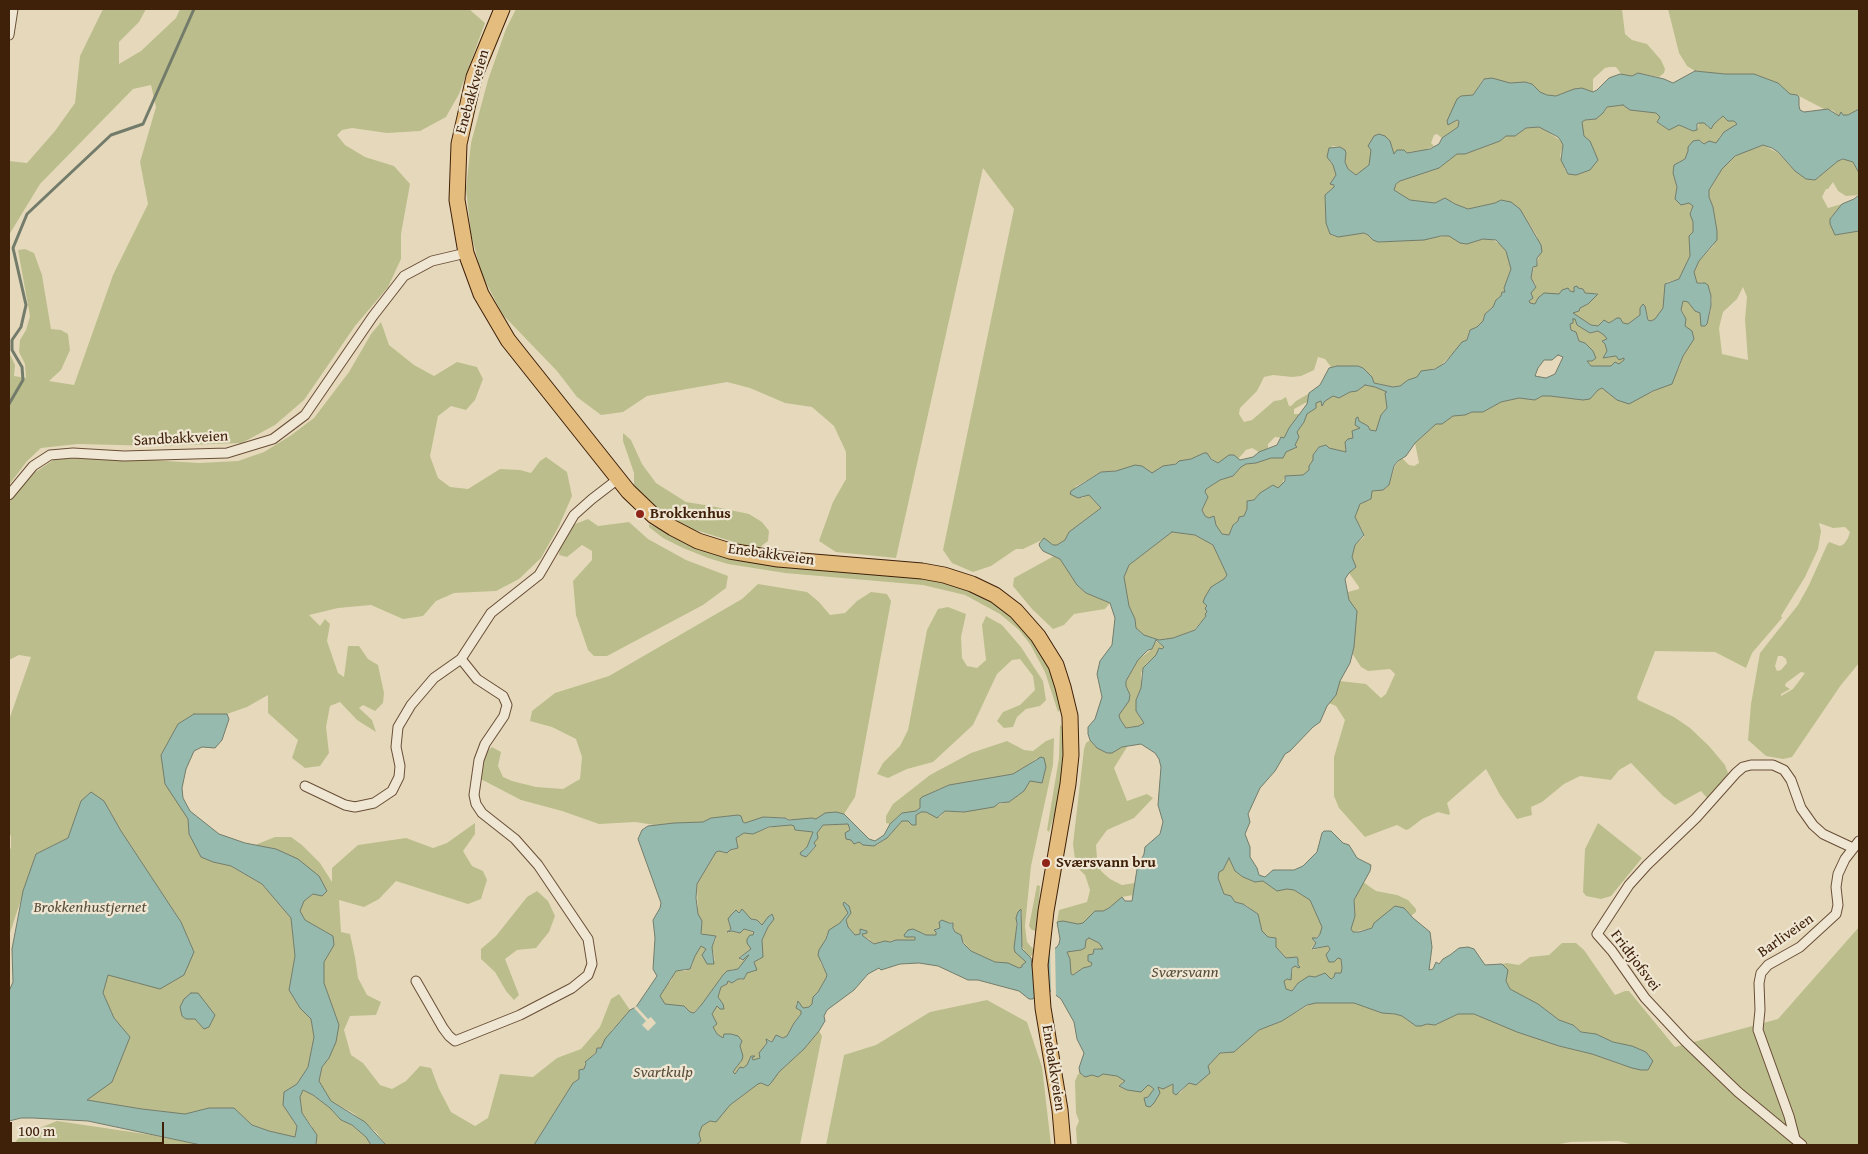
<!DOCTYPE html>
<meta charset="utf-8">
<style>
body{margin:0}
#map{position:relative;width:1868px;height:1154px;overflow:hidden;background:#e6d9bb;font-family:"Gentium Book Plus",serif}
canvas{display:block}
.frame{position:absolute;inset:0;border:10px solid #3f2009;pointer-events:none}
.scale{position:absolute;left:10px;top:1122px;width:154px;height:22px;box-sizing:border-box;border:2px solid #3f2009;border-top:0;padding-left:6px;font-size:15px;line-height:18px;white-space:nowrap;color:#3f2009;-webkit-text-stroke:4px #efe6d3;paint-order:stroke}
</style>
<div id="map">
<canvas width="1868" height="1154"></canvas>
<div class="frame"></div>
<div class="scale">100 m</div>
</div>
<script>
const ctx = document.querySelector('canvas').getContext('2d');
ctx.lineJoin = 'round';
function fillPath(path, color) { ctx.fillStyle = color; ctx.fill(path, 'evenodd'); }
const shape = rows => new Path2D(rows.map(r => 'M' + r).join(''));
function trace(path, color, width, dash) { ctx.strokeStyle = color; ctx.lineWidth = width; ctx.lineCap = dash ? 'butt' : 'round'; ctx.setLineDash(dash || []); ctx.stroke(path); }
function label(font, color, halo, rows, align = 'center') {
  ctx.font = font + ' "Gentium Book Plus",serif'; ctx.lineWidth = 4.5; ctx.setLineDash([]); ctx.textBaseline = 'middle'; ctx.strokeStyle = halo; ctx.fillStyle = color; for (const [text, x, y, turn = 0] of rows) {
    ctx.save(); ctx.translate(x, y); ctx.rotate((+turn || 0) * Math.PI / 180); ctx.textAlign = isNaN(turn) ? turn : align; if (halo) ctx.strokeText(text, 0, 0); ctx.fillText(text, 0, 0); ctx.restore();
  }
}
fillPath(shape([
 [103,9,146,9,139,22,119,42,119,64,141,51,176,18,180,9,469,9,485,23,459,94,446,117,420,131,387,133,352,128,342,130,337,135,345,145,365,157,394,166,410,184,401,234,401,259,388,287,355,326,304,400,275,425,242,443,156,446,78,444,41,448,27,461,9,485,9,352,15,365,14,376,26,378,25,364,19,352,20,340,26,330,30,316,18,250,25,249,34,253,42,275,51,329,61,330,68,334,70,350,61,370,49,381,74,385,113,275,148,204,140,162,156,107,151,85,133,89,40,184,9,235,9,161,27,163,55,131,75,103,80,56],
 [516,9,1622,9,1625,34,1632,40,1647,44,1661,60,1665,69,1664,73,1659,77,1638,73,1632,76,1622,75,1616,67,1610,67,1605,68,1593,79,1593,92,1582,88,1574,89,1556,96,1547,95,1539,92,1532,84,1526,82,1510,83,1483,79,1473,95,1465,96,1451,124,1457,120,1459,123,1458,127,1442,138,1437,134,1434,135,1431,143,1434,146,1425,150,1394,154,1392,151,1369,148,1371,150,1371,158,1369,165,1356,175,1348,169,1345,162,1346,153,1340,147,1332,146,1329,161,1333,165,1336,175,1331,182,1334,187,1327,194,1325,201,1327,213,1326,223,1331,235,1338,237,1364,233,1378,242,1449,236,1460,243,1467,244,1483,239,1491,239,1500,244,1506,251,1510,260,1511,269,1504,288,1505,292,1501,293,1501,296,1496,300,1493,307,1485,314,1483,321,1477,327,1469,331,1467,340,1439,367,1424,371,1417,377,1408,380,1400,386,1393,387,1374,383,1372,377,1363,368,1358,366,1331,367,1325,359,1318,357,1314,370,1301,376,1292,377,1273,375,1264,377,1257,391,1240,408,1239,414,1244,422,1252,420,1274,401,1281,400,1286,397,1289,406,1291,406,1296,401,1308,394,1309,398,1307,402,1294,409,1294,414,1300,414,1289,428,1284,438,1275,437,1268,444,1268,449,1259,452,1252,448,1246,450,1238,459,1235,456,1227,457,1218,463,1204,453,1191,459,1170,465,1152,474,1145,468,1101,472,1075,487,1082,498,1089,495,1101,508,1069,532,1065,540,1057,545,1053,545,1044,539,1023,549,1016,549,991,566,973,572,952,563,943,550,1014,209,983,168,896,558,836,552,819,541,833,502,846,479,846,452,834,426,812,407,785,403,750,388,727,382,647,396,623,412,601,415,577,397,557,371,503,315,482,275,471,234,466,189,471,143,488,80,506,29],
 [1668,9,1859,9,1859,109,1848,115,1843,115,1841,112,1839,116,1832,110,1824,109,1797,95,1790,94,1778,83,1754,74,1725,74,1695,71,1687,66,1679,53],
 [1623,105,1639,111,1656,113,1660,117,1657,121,1659,124,1669,130,1679,125,1692,131,1698,128,1699,123,1704,123,1709,128,1723,116,1735,121,1737,124,1720,136,1717,143,1704,144,1700,140,1693,141,1685,159,1679,162,1673,173,1677,187,1675,199,1691,203,1693,207,1690,212,1693,222,1693,232,1689,236,1690,256,1679,279,1667,282,1665,286,1663,308,1655,319,1651,321,1649,321,1646,310,1640,308,1640,315,1628,324,1625,325,1621,321,1614,319,1609,323,1602,321,1598,326,1591,325,1575,315,1573,313,1579,311,1580,308,1588,304,1598,293,1585,293,1583,289,1574,287,1574,292,1570,291,1570,289,1562,290,1559,294,1542,296,1535,304,1530,303,1529,301,1532,297,1531,293,1536,285,1531,278,1534,267,1537,266,1539,255,1538,242,1537,236,1522,213,1507,201,1501,200,1495,203,1468,209,1455,204,1448,200,1435,203,1410,200,1394,190,1394,187,1400,181,1439,168,1457,154,1465,154,1500,141,1506,136,1515,136,1526,128,1539,126,1561,141,1563,145,1560,156,1564,165,1564,168,1568,174,1576,175,1590,170,1593,148,1590,141,1584,136,1582,122,1585,120,1593,120,1605,111,1607,107],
 [1763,145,1778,153,1795,171,1806,179,1815,180,1838,161,1846,159,1853,162,1859,173,1859,195,1846,196,1838,191,1833,182,1828,189,1826,189,1822,197,1828,208,1842,204,1839,209,1831,217,1835,235,1859,231,1859,663,1841,685,1792,757,1783,759,1766,756,1748,740,1751,704,1760,653,1798,605,1809,585,1827,545,1829,542,1840,546,1844,544,1848,538,1850,532,1845,527,1833,528,1819,523,1821,531,1818,549,1805,577,1781,616,1782,618,1752,653,1746,668,1715,652,1655,651,1637,697,1638,700,1674,717,1690,728,1709,746,1725,765,1728,773,1726,779,1708,799,1701,791,1675,805,1663,796,1631,763,1619,770,1611,780,1580,776,1564,784,1542,802,1531,807,1532,815,1517,819,1500,795,1486,769,1447,803,1450,813,1449,815,1438,812,1422,819,1409,829,1406,830,1397,825,1365,837,1339,808,1334,796,1334,757,1345,720,1336,706,1329,703,1333,699,1340,681,1366,684,1381,698,1386,694,1395,674,1390,669,1368,671,1361,667,1352,653,1354,646,1353,639,1357,616,1353,606,1349,600,1348,592,1359,589,1359,587,1349,573,1356,567,1352,557,1355,545,1364,537,1363,531,1355,519,1358,507,1363,502,1370,500,1372,491,1386,488,1389,485,1395,466,1402,458,1409,465,1414,466,1419,463,1415,443,1436,424,1453,416,1465,415,1472,412,1483,412,1501,402,1519,398,1535,400,1542,396,1550,396,1583,400,1590,399,1598,390,1602,388,1611,394,1648,394,1669,384,1679,368,1683,356,1694,339,1685,326,1684,314,1681,310,1683,301,1688,302,1700,313,1701,324,1707,324,1711,310,1712,299,1709,288,1702,282,1697,283,1694,272,1699,261,1714,245,1716,224,1713,207,1709,197,1709,190,1722,169,1730,160,1742,152],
 [1743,287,1747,297,1745,320,1748,360,1722,354,1719,328,1723,312,1737,299],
 [1778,656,1782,656,1786,659,1787,663,1781,670,1777,671,1775,666],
 [1801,672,1805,673,1793,689,1781,696,1781,694,1790,689,1785,686,1786,683],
 [1573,319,1575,319,1577,325,1591,333,1598,331,1602,333,1607,338,1603,342,1605,344,1607,351,1604,355,1606,358,1616,356,1624,358,1624,360,1620,364,1611,366,1591,366,1587,361,1596,358,1593,351,1585,343,1579,341,1576,332,1571,330,1570,324,1573,323],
 [381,322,389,345,414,365,434,376,457,362,477,367,483,379,475,400,466,410,451,406,438,416,430,456,438,478,450,487,468,489,500,469,520,470,531,473,540,461,546,457,567,472,572,496,559,526,541,558,519,579,496,591,454,593,436,601,423,616,403,619,371,605,338,608,309,615,320,626,325,619,330,624,327,641,338,673,344,677,348,646,359,646,368,659,378,665,384,693,383,703,375,711,363,705,359,708,372,720,376,732,357,720,340,702,330,706,326,727,329,753,320,766,305,768,292,758,298,740,268,713,268,695,247,707,227,714,194,714,178,724,161,755,188,819,189,834,213,862,231,866,262,884,291,918,295,956,289,990,300,1008,311,1019,314,1037,308,1067,283,1105,297,1126,295,1138,269,1131,252,1125,233,1108,209,1108,185,1114,142,1109,87,1100,130,1037,114,1018,103,993,108,975,123,978,139,984,194,952,181,922,121,831,104,801,81,801,68,838,36,854,9,936,9,852,11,847,11,836,9,833,9,720,31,657,19,655,9,660,9,502,31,475,55,459,104,457,199,463,238,461,264,452,290,436,314,418,349,372,371,334],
 [205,1001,207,1005,204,1029,195,1019],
 [1365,385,1375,387,1387,391,1385,393,1387,408,1381,415,1378,429,1376,431,1370,430,1368,426,1359,421,1358,417,1356,418,1355,425,1360,428,1352,431,1353,438,1351,440,1348,439,1345,442,1346,452,1329,448,1326,445,1319,447,1313,455,1313,461,1309,466,1309,470,1303,475,1285,476,1282,485,1278,488,1273,485,1260,493,1254,500,1247,501,1247,509,1244,516,1239,517,1238,521,1233,525,1229,535,1222,534,1215,525,1214,516,1209,518,1205,516,1202,511,1208,497,1205,492,1206,489,1220,480,1233,476,1241,467,1246,464,1256,463,1271,458,1283,458,1286,452,1297,447,1295,445,1299,437,1297,432,1304,422,1307,414,1316,408,1316,403,1321,401,1322,405,1325,401,1333,396,1339,398,1350,392,1357,391],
 [623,433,631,440,642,464,656,483,686,502,711,506,749,514,762,522,769,531,768,541,759,548,740,544,686,527,654,506,634,485,634,473,623,441],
 [588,519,598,526,629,522,648,539,686,560,728,576,726,588,703,605,607,656,594,656,588,650,576,615,573,581,592,560,592,551,582,545,567,557,559,555,560,543,570,526],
 [649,524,688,543,929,578,981,594,1018,621,1046,658,1054,677,1062,708,1058,712,1045,672,1030,644,1019,630,1000,614,965,595,923,585,785,573,728,564,708,558,683,548,663,538,649,527],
 [1172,532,1195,535,1213,545,1227,575,1224,579,1211,587,1204,603,1207,606,1206,616,1194,630,1173,638,1159,640,1144,635,1136,628,1135,619,1129,606,1124,577,1129,565],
 [1054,556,1060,559,1077,585,1086,593,1110,603,1105,609,1074,614,1064,625,1053,629,1032,609,1013,586,1014,578],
 [758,584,807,592,819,602,830,615,845,613,857,601,871,592,887,594,891,601,855,797,844,814,840,813,816,819,812,818,794,820,781,817,763,817,745,823,743,822,741,816,738,815,711,818,703,822,674,823,655,825,635,822,599,824,562,811,521,800,473,775,477,761,492,747,501,752,498,766,503,777,512,781,536,787,563,789,580,779,582,757,576,739,552,727,530,721,532,711,555,693,609,676,742,599],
 [948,607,966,614,961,637,962,658,967,666,977,668,986,660,982,625,986,616,1002,625,1021,647,1043,681,1046,700,1040,706,1026,709,1017,717,1013,727,1004,728,997,721,1003,712,1020,705,1035,690,1033,676,1020,659,1012,660,997,674,973,725,933,762,907,769,888,778,877,774,883,763,900,746,908,730,927,630,938,609],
 [1154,640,1164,647,1162,649,1159,648,1156,655,1146,664,1141,673,1141,688,1136,700,1136,711,1144,723,1139,726,1126,728,1120,719,1119,715,1130,695,1126,686,1126,681,1138,660,1153,648],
 [1060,725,1066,729,1062,789,1049,832,1047,830,1059,758],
 [1054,738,1053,765,1031,866,1025,926,1027,942,1034,950,1034,953,1030,957,1026,954,1021,944,1022,911,1016,918,1016,952,1026,962,1022,967,1018,968,1001,962,995,962,971,951,955,932,952,922,940,923,940,928,935,929,936,935,926,935,921,932,913,937,916,939,914,940,896,940,874,944,869,939,863,936,859,931,860,934,855,935,848,927,846,920,851,913,849,906,843,902,848,913,840,923,827,934,820,962,827,975,826,978,818,992,813,997,812,1004,809,1007,803,1008,798,1002,796,1004,801,1011,801,1014,794,1023,787,1036,785,1038,780,1036,774,1038,773,1042,769,1039,761,1052,760,1058,753,1060,752,1055,751,1056,747,1065,743,1068,738,1069,735,1074,733,1072,735,1069,741,1062,740,1046,742,1041,738,1037,731,1034,723,1038,717,1034,713,1027,717,1024,712,1014,717,1006,720,1009,723,1004,718,997,721,987,727,984,728,981,731,983,738,979,742,980,745,978,747,973,755,971,756,969,753,964,756,960,760,959,762,940,768,927,774,918,771,914,762,925,757,920,751,919,745,913,740,911,738,913,736,910,728,920,731,929,728,930,728,933,732,931,738,933,743,929,754,933,749,946,751,949,739,957,741,961,750,955,744,963,738,969,733,969,723,975,702,1004,693,1013,690,1012,684,1006,667,1006,662,1001,660,996,667,984,671,981,673,975,676,971,686,971,692,966,695,956,701,946,706,949,715,961,712,947,716,939,715,935,703,935,701,931,702,922,698,914,697,884,716,852,719,851,725,853,730,850,736,849,738,846,736,838,744,833,752,834,772,827,791,825,794,826,795,830,813,832,807,847,802,850,808,855,816,847,814,843,817,833,823,825,848,823,851,840,855,844,859,842,877,845,887,838,902,821,908,821,916,823,916,815,921,812,926,812,940,817,945,811,964,812,1009,802,1024,791,1030,781,1034,781,1037,758,1019,772,1013,774,949,785,941,788,921,798,921,807,916,811,902,813,890,824,886,823,886,816,893,804,930,775,971,753,1007,741,1024,750,1033,751,1046,741],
 [1090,740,1097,748,1112,753,1122,747,1127,747,1114,768,1127,801,1147,794,1153,798,1134,818,1107,830,1096,845,1097,858,1101,871,1110,879,1122,885,1135,883,1133,895,1122,897,1115,904,1103,911,1095,911,1083,923,1078,924,1064,921,1057,922,1059,910,1087,902,1090,890,1085,875,1076,866,1073,844,1084,749,1086,743],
 [475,823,475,834,463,851,472,866,483,871,487,880,481,899,468,904,396,881,379,899,364,907,339,900,341,932,350,934,355,957,358,978,367,995,381,1002,376,1015,350,1016,344,1030,351,1055,363,1063,380,1085,392,1089,406,1081,420,1066,431,1068,439,1089,451,1112,475,1126,488,1118,500,1074,533,1077,557,1058,581,1049,600,1027,611,999,619,994,630,1010,612,1030,601,1048,585,1062,584,1069,580,1069,579,1079,573,1083,534,1145,386,1145,376,1132,353,1113,331,1101,319,1081,322,1067,329,1058,339,1025,324,983,324,962,334,945,333,936,305,920,300,911,304,901,313,894,276,849,255,845,275,837,291,837,302,845,320,863,332,882,332,868,358,845,406,838,433,848,447,843],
 [1598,823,1642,858,1611,896,1601,899,1586,896,1583,892,1585,849],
 [1229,858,1235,871,1243,877,1255,882,1263,881,1277,891,1287,889,1294,890,1310,900,1322,927,1321,933,1313,940,1316,943,1311,948,1313,950,1327,946,1330,949,1327,952,1341,959,1342,968,1341,973,1330,979,1327,975,1322,974,1315,977,1309,976,1298,983,1292,991,1286,989,1284,981,1292,975,1293,967,1296,966,1299,968,1298,959,1297,957,1286,958,1276,947,1274,937,1268,937,1262,931,1258,914,1246,905,1235,902,1231,896,1224,894,1218,878,1219,872,1223,870],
 [1363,882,1376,891,1397,895,1408,900,1416,909,1416,912,1411,916,1404,908,1392,908,1386,915,1374,923,1372,928,1353,932,1351,929,1355,916,1354,900],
 [1037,885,1040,886,1037,932,1031,929,1029,926],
 [537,891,548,901,555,916,549,932,536,948,517,950,505,959,519,995,514,1000,506,991,495,972,481,959,481,949,496,936,527,897],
 [1859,927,1859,1145,1634,1145,1618,1141,1571,1142,1554,1145,1077,1145,1076,1128,1079,1121,1076,1113,1075,1081,1078,1074,1080,1073,1083,1076,1092,1075,1098,1077,1103,1074,1116,1076,1124,1079,1125,1081,1119,1085,1120,1087,1127,1090,1144,1089,1148,1085,1150,1086,1154,1089,1152,1093,1147,1097,1152,1105,1158,1096,1158,1087,1165,1088,1173,1084,1173,1093,1180,1093,1189,1083,1210,1071,1207,1066,1220,1053,1229,1053,1259,1030,1282,1021,1312,1003,1354,1003,1382,1013,1395,1014,1402,1016,1416,1026,1421,1026,1427,1024,1436,1025,1458,1014,1474,1014,1559,1046,1592,1054,1632,1068,1646,1052,1632,1046,1613,1042,1596,1034,1581,1032,1573,1025,1559,1020,1538,1004,1510,989,1506,981,1508,970,1502,964,1507,963,1519,965,1530,957,1549,955,1562,943,1576,943,1584,950,1615,995,1625,991,1629,991,1675,1047,1778,1019],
 [1089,938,1099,943,1103,949,1101,950,1096,948,1094,949,1091,966,1083,968,1073,975,1071,974,1070,959,1067,952,1081,950,1085,948,1086,940],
 [987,1000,1027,1022,1042,1067,1051,1145,826,1145,844,1055,876,1045,930,1012],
 [819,1031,822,1036,800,1145,696,1145,701,1141,699,1134,702,1126,710,1121,714,1122,730,1105,758,1084,761,1083,768,1086,779,1072,804,1049],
 [303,1090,313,1095,330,1108,341,1120,352,1125,366,1137,371,1145,316,1145,317,1144,312,1126,302,1113,300,1097],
 [57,1121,152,1135,201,1145,12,1145,22,1135]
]), '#bbbe8c');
const water = shape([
 [1695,71,1725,74,1754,74,1778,83,1790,94,1797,95,1799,97,1799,106,1800,110,1804,112,1828,109,1839,116,1841,112,1843,115,1848,115,1859,109,1859,173,1853,162,1843,159,1838,161,1815,180,1806,179,1795,171,1778,152,1772,148,1763,145,1735,156,1722,169,1709,190,1709,197,1713,207,1717,231,1717,240,1699,261,1694,272,1697,283,1705,283,1708,285,1711,296,1711,306,1707,324,1705,326,1701,326,1700,313,1695,311,1688,302,1683,301,1681,310,1686,319,1685,326,1692,331,1694,339,1683,356,1672,384,1653,391,1629,404,1617,400,1602,388,1598,390,1590,399,1583,400,1550,396,1542,396,1535,400,1519,398,1501,402,1483,412,1472,412,1465,415,1453,416,1442,424,1436,424,1415,443,1406,456,1398,461,1394,466,1389,485,1383,490,1372,491,1371,499,1360,504,1355,517,1364,535,1355,545,1352,557,1356,567,1349,573,1345,579,1349,600,1357,611,1354,647,1350,663,1340,681,1336,695,1327,706,1320,722,1313,727,1290,751,1285,754,1275,771,1260,788,1248,814,1250,822,1245,834,1250,847,1250,857,1257,868,1259,875,1265,877,1273,870,1294,870,1303,866,1317,852,1322,833,1324,831,1331,831,1343,843,1349,845,1357,858,1371,865,1370,871,1354,900,1355,916,1351,929,1353,932,1359,932,1372,928,1374,923,1395,906,1404,908,1413,918,1430,932,1432,947,1429,970,1433,969,1436,962,1439,964,1443,959,1450,955,1459,948,1468,947,1474,949,1485,965,1502,964,1508,970,1506,981,1510,989,1538,1004,1559,1020,1573,1025,1581,1032,1596,1034,1613,1042,1632,1046,1646,1052,1653,1061,1648,1070,1641,1070,1632,1068,1592,1054,1559,1046,1517,1032,1474,1014,1458,1014,1435,1025,1427,1024,1421,1026,1416,1026,1402,1016,1395,1014,1382,1013,1354,1003,1316,1003,1307,1005,1282,1021,1259,1030,1234,1052,1220,1053,1208,1066,1210,1073,1196,1085,1189,1083,1176,1095,1173,1093,1173,1084,1163,1089,1158,1087,1160,1093,1154,1103,1150,1107,1146,1106,1144,1098,1148,1097,1154,1089,1150,1086,1148,1085,1141,1092,1127,1090,1119,1086,1125,1081,1117,1076,1103,1074,1098,1077,1092,1075,1085,1077,1080,1073,1079,1068,1084,1053,1077,1039,1074,1022,1061,999,1049,990,1035,996,1033,999,1029,999,1019,991,978,980,968,980,938,966,919,963,900,964,881,970,879,968,868,974,854,990,827,1010,824,1016,825,1021,819,1031,804,1049,779,1072,771,1083,768,1086,761,1083,758,1084,730,1105,716,1122,710,1121,702,1126,699,1134,701,1141,696,1145,534,1145,573,1083,579,1079,579,1070,584,1069,586,1063,585,1062,596,1053,597,1048,601,1048,605,1039,630,1010,636,1007,657,976,653,969,655,938,653,920,660,908,661,903,638,839,642,830,648,826,674,823,703,822,711,818,738,815,741,816,743,822,745,823,763,817,785,818,789,820,812,818,816,819,825,813,836,812,844,814,869,839,875,841,884,835,890,824,902,813,916,811,920,808,920,799,922,797,949,785,1013,774,1041,757,1044,758,1046,767,1042,783,1030,781,1024,791,1009,802,999,803,994,807,964,812,945,811,937,818,926,812,921,812,916,815,916,825,912,825,908,821,902,821,887,838,874,846,863,845,859,842,854,844,851,840,846,839,845,833,850,830,848,824,823,825,817,833,818,838,814,843,816,846,806,857,801,855,800,853,807,847,813,832,795,830,794,826,791,825,769,827,753,834,744,833,736,838,738,848,730,850,727,853,719,851,716,852,697,884,696,898,698,914,702,921,701,934,716,936,712,947,714,964,707,964,702,955,706,949,701,946,695,956,690,969,676,971,660,996,665,1004,684,1006,690,1012,694,1013,702,1004,723,975,727,971,738,969,749,955,747,956,743,960,739,958,751,949,747,943,747,939,750,935,753,935,754,932,744,929,740,933,732,931,727,932,731,929,728,919,731,915,736,910,739,913,742,909,751,919,757,920,762,925,768,917,772,914,774,919,768,927,762,940,763,957,754,962,757,970,747,973,744,979,738,979,732,983,728,981,727,984,721,987,718,997,723,1004,724,1009,720,1009,717,1006,712,1014,717,1024,713,1027,717,1034,723,1038,724,1034,731,1034,738,1036,742,1041,740,1046,743,1056,742,1060,735,1069,733,1072,735,1074,740,1067,743,1068,747,1065,751,1056,755,1056,752,1058,753,1060,760,1058,759,1053,767,1043,766,1039,772,1042,776,1035,783,1038,787,1036,794,1023,801,1014,801,1011,796,1008,798,1001,803,1008,809,1007,812,1004,813,997,818,992,826,978,827,975,818,955,819,950,826,939,829,930,840,923,848,913,843,904,844,902,849,906,851,913,846,920,848,927,855,935,860,934,860,929,867,931,867,933,862,934,863,936,874,944,885,941,890,942,896,940,915,940,915,937,905,937,904,935,908,930,913,929,926,935,936,935,936,932,934,930,940,928,939,922,942,920,949,923,953,923,953,928,955,932,961,935,963,943,971,951,995,962,1008,963,1019,968,1022,967,1022,965,1026,962,1015,952,1014,948,1017,924,1016,918,1018,912,1021,909,1022,949,1031,958,1034,980,1048,981,1048,952,1050,950,1056,948,1059,944,1060,939,1057,922,1063,921,1078,924,1083,923,1095,911,1103,911,1109,908,1122,897,1125,901,1132,901,1137,869,1144,854,1145,847,1160,834,1163,822,1158,805,1161,767,1159,759,1155,753,1141,744,1122,747,1112,753,1107,753,1097,748,1090,740,1088,734,1088,727,1095,719,1102,697,1097,674,1100,661,1112,645,1115,618,1110,603,1086,593,1077,585,1060,559,1043,551,1040,547,1039,544,1044,538,1053,545,1057,545,1065,540,1069,532,1101,508,1089,495,1078,498,1070,494,1071,491,1101,472,1116,471,1135,465,1142,466,1152,473,1163,466,1176,464,1179,461,1191,459,1204,453,1207,453,1211,459,1218,463,1229,455,1234,455,1240,460,1253,457,1259,452,1277,445,1281,437,1284,438,1289,428,1307,404,1309,393,1320,385,1329,368,1337,366,1358,366,1363,368,1372,377,1374,383,1393,387,1400,386,1408,380,1417,377,1421,371,1435,369,1445,363,1462,342,1467,340,1470,330,1477,327,1483,321,1485,314,1493,307,1496,300,1501,296,1502,292,1505,292,1504,288,1511,269,1506,251,1496,240,1483,239,1467,244,1460,243,1449,236,1441,236,1424,240,1378,242,1373,240,1368,235,1364,233,1338,237,1330,234,1326,223,1325,195,1334,187,1334,185,1330,184,1336,175,1333,165,1327,157,1329,148,1340,147,1345,150,1346,153,1345,162,1348,169,1356,175,1369,165,1371,150,1368,146,1374,136,1379,134,1385,136,1390,141,1394,154,1397,150,1404,150,1407,153,1430,149,1439,144,1442,138,1458,127,1459,121,1457,120,1448,125,1447,121,1457,99,1461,96,1473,95,1484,79,1492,78,1510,83,1525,82,1532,84,1540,92,1547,95,1556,96,1574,89,1582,88,1593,92,1597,90,1609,78,1620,74,1632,76,1638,73,1664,79,1673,83,1695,71],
 [1623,105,1630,110,1656,113,1660,117,1657,122,1669,130,1679,125,1693,131,1697,130,1697,124,1699,123,1704,123,1711,129,1714,124,1723,116,1728,121,1734,121,1737,124,1724,132,1716,143,1709,141,1704,144,1699,140,1693,141,1688,147,1688,151,1685,159,1674,165,1673,173,1677,187,1675,199,1681,205,1689,203,1693,206,1690,214,1693,222,1693,232,1689,236,1690,256,1679,279,1665,284,1663,308,1655,319,1651,321,1648,320,1645,306,1643,304,1640,308,1640,315,1628,324,1623,323,1620,318,1617,318,1609,323,1604,320,1598,326,1591,325,1573,313,1579,311,1580,308,1588,304,1598,294,1585,293,1583,289,1578,288,1577,286,1574,287,1574,292,1570,291,1568,288,1562,290,1559,294,1544,293,1538,298,1535,304,1530,303,1529,301,1533,298,1531,293,1536,287,1531,278,1533,267,1537,266,1537,258,1542,252,1541,245,1520,209,1511,202,1501,200,1495,203,1468,209,1455,204,1445,198,1435,203,1410,200,1394,190,1396,184,1400,181,1439,168,1457,154,1465,154,1500,141,1506,136,1515,136,1526,128,1539,127,1558,137,1561,141,1563,145,1561,160,1568,174,1576,175,1590,170,1598,160,1590,141,1584,136,1582,122,1585,120,1596,119,1603,113,1607,107,1623,105],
 [1573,319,1575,319,1577,325,1590,333,1598,331,1604,335,1607,339,1602,341,1605,344,1607,351,1603,358,1616,356,1619,360,1624,358,1624,360,1619,364,1615,362,1611,366,1591,366,1587,361,1592,361,1596,358,1593,351,1585,343,1579,341,1576,332,1571,330,1570,324,1573,323,1573,319],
 [1558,355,1563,357,1555,374,1546,378,1535,376,1538,368,1544,360,1552,360,1558,355],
 [1365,385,1375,387,1387,392,1385,393,1387,408,1381,415,1376,431,1370,430,1368,426,1359,421,1358,417,1356,418,1355,425,1360,428,1352,431,1353,438,1348,439,1345,442,1346,452,1329,448,1326,445,1319,447,1313,455,1313,460,1309,466,1309,470,1303,475,1285,476,1285,481,1278,488,1273,485,1260,493,1254,500,1247,501,1247,509,1244,516,1239,517,1238,521,1233,525,1229,535,1222,534,1216,525,1214,516,1209,518,1205,516,1202,510,1208,497,1205,492,1206,489,1220,480,1233,476,1241,467,1246,464,1256,463,1271,458,1283,458,1286,452,1297,447,1295,445,1299,437,1297,432,1304,422,1307,414,1316,408,1316,403,1321,401,1322,406,1325,401,1333,396,1339,398,1350,392,1357,391,1365,385],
 [1172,532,1195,535,1213,545,1227,575,1224,579,1211,587,1205,597,1203,602,1207,606,1205,608,1207,612,1205,614,1206,616,1195,630,1173,638,1159,640,1144,635,1136,628,1135,619,1129,606,1124,577,1129,565,1172,532],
 [1156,640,1164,647,1162,649,1159,648,1156,655,1143,668,1141,688,1136,700,1136,711,1144,723,1139,726,1126,728,1120,719,1119,715,1129,701,1130,695,1126,686,1126,681,1138,660,1148,650,1152,649,1156,640],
 [1229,858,1235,871,1243,877,1255,882,1263,881,1277,891,1287,889,1294,890,1310,900,1322,927,1320,934,1317,938,1312,938,1316,943,1312,949,1328,946,1330,949,1326,955,1329,962,1334,962,1338,958,1341,959,1342,968,1341,973,1335,973,1334,977,1331,979,1325,973,1315,977,1309,976,1298,983,1292,991,1286,989,1284,981,1287,979,1291,980,1292,968,1295,966,1299,968,1300,967,1298,965,1298,959,1297,957,1286,958,1276,947,1276,938,1268,937,1262,931,1258,914,1243,904,1235,902,1231,896,1224,894,1218,878,1219,872,1223,870,1229,858],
 [1089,938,1099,943,1103,949,1094,949,1093,954,1088,955,1088,961,1092,963,1091,966,1083,968,1073,975,1071,974,1070,959,1067,952,1081,950,1085,948,1086,940,1089,938],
 [1859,195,1859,231,1835,235,1830,224,1830,219,1842,204,1854,199,1859,195],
 [194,714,227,714,229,719,222,740,215,748,202,747,194,751,186,769,182,788,183,798,190,811,219,834,245,843,276,849,298,859,319,876,327,891,322,896,313,894,304,901,300,911,305,920,333,936,334,945,324,962,324,983,339,1025,336,1042,329,1058,322,1067,319,1081,331,1101,365,1122,386,1145,371,1145,366,1137,352,1125,341,1120,330,1108,313,1095,303,1090,300,1097,302,1113,317,1135,316,1145,201,1145,88,1121,33,1118,21,1118,9,1121,9,991,13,982,12,949,23,891,36,854,68,838,81,801,91,792,104,801,121,831,181,922,194,952,184,975,160,989,108,975,103,993,114,1018,130,1037,112,1082,87,1100,142,1109,185,1114,209,1108,234,1108,252,1125,269,1131,295,1137,297,1126,283,1105,284,1092,297,1084,308,1067,314,1037,311,1019,300,1008,289,990,295,956,291,918,262,884,231,866,213,862,201,857,189,834,188,819,165,784,161,755,178,724,194,714],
 [191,993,198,993,215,1015,209,1027,204,1029,195,1019,186,1019,182,1016,180,1007,184,999,191,993]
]);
fillPath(water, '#96baad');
trace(water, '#737c6b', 1);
fillPath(shape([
 [1050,947,1055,947,1056,999,1051,995],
 [636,1006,648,1019,651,1017,656,1023,648,1031,642,1025,646,1021,634,1008]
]), '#e6d9bb');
trace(shape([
 [9,404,23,380,22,367,12,350,12,340,21,327,26,305,13,248,27,214,111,135,143,124,194,9]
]), '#737c6b', 3);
const street = shape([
 [9,35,13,9],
 [9,495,33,466,50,455,73,453,124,456,227,453,273,439,305,415,373,316,404,276,432,261,466,253],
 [305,786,345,805,355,807,374,803,392,791,399,777,400,766,396,747,398,727,411,705,434,678,461,659],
 [416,981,443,1028,449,1036,455,1041,520,1015,572,988,588,975,592,964,588,939,538,865,515,839,482,813,476,804,474,795,479,760,485,744,504,716,507,705,503,696,477,679,461,659,491,613,539,575,574,515,592,499,618,479],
 [1795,1139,1789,1116,1758,1030,1760,1010,1759,983,1761,973,1768,965,1800,947,1836,914,1838,905,1836,887,1838,874,1845,859,1859,841],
 [1802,1145,1738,1092,1685,1041,1645,998,1612,951,1597,934,1629,885,1647,865,1696,818,1736,773,1743,767,1751,765,1773,765,1784,770,1791,780,1801,808,1813,825,1823,834,1853,848]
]);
const primary = shape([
 [502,9,474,77,459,144,457,200,466,253,481,294,508,340,628,491,654,516,673,528,698,541,730,551,778,559,922,571,944,575,972,584,995,595,1016,611,1038,636,1056,665,1063,687,1070,716,1071,755,1068,784,1046,911,1040,965,1043,1008,1060,1110,1063,1145]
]);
trace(street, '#694e36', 11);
trace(primary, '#3f2009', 17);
trace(street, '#efe6d3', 9);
trace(primary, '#e3bc7e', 15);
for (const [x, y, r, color] of [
 [640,514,5,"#8f2418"],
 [1046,863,5,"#8f2418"]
]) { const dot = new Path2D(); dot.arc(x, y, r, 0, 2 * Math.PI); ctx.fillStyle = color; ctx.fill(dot); trace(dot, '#efe6d3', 2); }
label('15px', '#3f2009', '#efe6d3', [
 ["Enebakkveien",473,92,-74],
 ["Sandbakkveien",181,439,-3],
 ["Enebakkveien",771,555,8],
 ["Barliveien",1786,936,-35],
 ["Fridtjofsvei",1635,961,53],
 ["Enebakkveien",1053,1068,81]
]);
label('bold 15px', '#3f2009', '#efe6d3', [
 ["Brokkenhus",650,514],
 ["Sværsvann bru",1056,863]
], 'left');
label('italic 16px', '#594e3a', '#efe6d3', [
 ["Brokkenhustjernet",90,908],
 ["Sværsvann",1185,973],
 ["Svartkulp",663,1073]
]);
</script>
